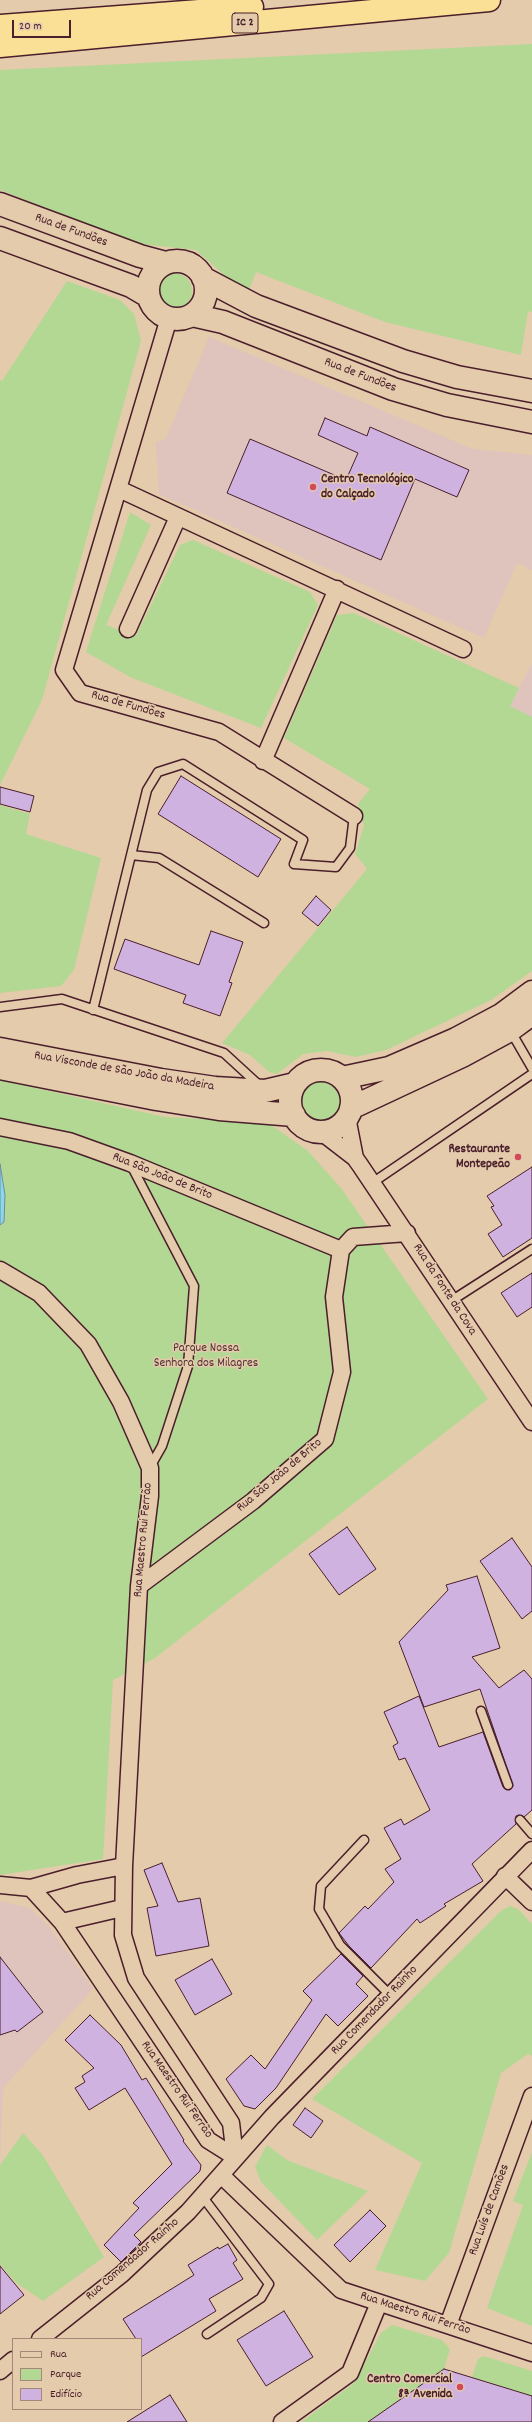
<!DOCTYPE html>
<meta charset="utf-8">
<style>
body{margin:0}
#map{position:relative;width:532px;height:2422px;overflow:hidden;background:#e4cbac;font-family:Dekko,sans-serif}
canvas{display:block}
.legend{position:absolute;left:12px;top:2338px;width:130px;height:72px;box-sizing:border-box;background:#e4cbac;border:1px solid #a68678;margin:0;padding:5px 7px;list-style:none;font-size:12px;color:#4a1f2b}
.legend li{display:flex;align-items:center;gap:8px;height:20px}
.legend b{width:20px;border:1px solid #a68678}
.scale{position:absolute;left:12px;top:20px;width:59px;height:18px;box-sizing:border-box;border:2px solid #4a1f2b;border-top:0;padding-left:5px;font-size:12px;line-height:14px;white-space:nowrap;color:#4a1f2b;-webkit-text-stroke:3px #e4cbac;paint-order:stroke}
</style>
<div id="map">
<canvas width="532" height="2422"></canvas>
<ul class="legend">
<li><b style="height:5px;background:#e4cbac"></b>Rua</li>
<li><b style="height:11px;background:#b3d894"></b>Parque</li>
<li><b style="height:11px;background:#cfb2e0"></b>Edifício</li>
</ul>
<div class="scale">20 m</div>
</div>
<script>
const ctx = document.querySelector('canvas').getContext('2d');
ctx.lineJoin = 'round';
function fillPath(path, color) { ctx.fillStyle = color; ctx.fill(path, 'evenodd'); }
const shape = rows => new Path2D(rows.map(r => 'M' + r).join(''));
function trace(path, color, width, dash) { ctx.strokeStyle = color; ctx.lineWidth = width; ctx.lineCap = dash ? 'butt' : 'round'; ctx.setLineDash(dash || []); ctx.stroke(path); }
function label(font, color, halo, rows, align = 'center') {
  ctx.font = font + ' Dekko,sans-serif'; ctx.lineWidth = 3; ctx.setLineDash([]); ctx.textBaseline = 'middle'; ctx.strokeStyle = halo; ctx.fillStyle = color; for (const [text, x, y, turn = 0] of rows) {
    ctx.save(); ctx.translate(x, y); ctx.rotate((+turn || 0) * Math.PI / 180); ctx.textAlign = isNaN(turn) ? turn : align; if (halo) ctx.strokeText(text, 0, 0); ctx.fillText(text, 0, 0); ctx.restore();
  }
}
fillPath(shape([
 [209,337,473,449,532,455,532,570,517,563,484,638,159,494,156,442,165,440],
 [532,663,532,717,510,706],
 [0,1901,29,1908,49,1926,93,1989,3,2088,0,2165]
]), '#dec4bc');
fillPath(shape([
 [532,44,532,312,528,311,521,355,385,322,256,272,249,290,232,282,196,250,141,244,0,190,0,70],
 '156 291a18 18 0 1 1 36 0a18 18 0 1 1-36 0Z',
 [67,281,120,300,134,314,141,341,42,700,0,785,0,380,2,381],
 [130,512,151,525,106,625,136,636,180,545,193,540,310,592,318,605,261,728,130,677,86,652],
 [354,613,519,688,510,706,532,717,532,971,491,1000,386,1050,356,1057,327,1051,303,1054,277,1074,269,1072,250,1055,222,1043,367,869,355,854,364,826,358,804,370,789,284,738,337,615],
 [0,805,30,814,26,834,101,858,74,970,61,986,0,993],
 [0,1080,165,1117,267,1122,308,1151,341,1188,488,1399,155,1658,113,1680,103,1859,0,1875],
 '302 1101a19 19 0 1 1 38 0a19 19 0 1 1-38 0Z',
 [510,1906,518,1909,532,1924,532,2056,528,2054,501,2073,449,2253,425,2281,375,2270,422,2163,312,2099,502,1910],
 [23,2133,42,2154,104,2257,43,2301,15,2282,0,2264,0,2165],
 [267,2145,287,2160,368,2191,317,2240,261,2182,255,2167],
 [532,2152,532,2326,487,2308,523,2205,513,2201],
 [392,2325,442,2340,450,2349,444,2369,368,2422,301,2422,354,2383,381,2333],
 [484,2356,532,2371,532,2396,472,2377,478,2359]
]), '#b3d894');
const water = shape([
 [0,1164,5,1195,4,1222,0,1225,0,1164]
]);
fillPath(water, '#8ad6ea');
trace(water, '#708d9e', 1);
const building = shape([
 [325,418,367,436,370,427,469,470,457,497,415,479,381,560,227,493,250,439,346,480,358,453,318,435,325,418],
 [181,776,281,839,258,877,158,814,181,776],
 [0,787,34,796,30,812,0,804,0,787],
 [316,896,331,910,318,926,302,913,316,896],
 [211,931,243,942,229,982,232,983,220,1016,183,1003,186,995,114,969,125,939,199,965,211,931],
 [532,1167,532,1238,503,1257,488,1234,502,1225,491,1207,494,1206,487,1196,532,1167],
 [532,1273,532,1307,517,1317,501,1293,532,1273],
 [347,1527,376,1569,339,1595,309,1554,347,1527],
 [512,1538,532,1567,532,1611,522,1619,480,1561,512,1538],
 [477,1576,500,1648,472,1657,499,1688,524,1670,532,1679,532,1810,524,1817,519,1815,516,1816,516,1824,472,1864,483,1881,444,1904,446,1906,420,1923,417,1919,371,1968,349,1946,339,1933,365,1906,368,1909,394,1882,385,1869,401,1859,384,1828,401,1819,404,1825,430,1810,405,1758,399,1760,393,1746,398,1743,384,1712,419,1696,439,1747,483,1732,503,1787,510,1790,513,1786,480,1689,424,1707,399,1642,448,1590,446,1585,477,1576],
 [162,1863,178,1902,200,1898,209,1946,156,1956,147,1908,158,1906,144,1870,162,1863],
 [341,1954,363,1976,356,1984,368,1996,338,2026,326,2014,276,2088,255,2109,244,2106,226,2079,251,2055,265,2069,312,2000,303,1991,341,1954],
 [0,1957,43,2012,17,2032,15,2030,0,2035,0,1957],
 [212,1959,232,1994,195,2015,175,1980,212,1959],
 [90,2015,121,2045,142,2080,146,2078,184,2140,183,2141,201,2165,200,2171,134,2235,141,2242,121,2262,104,2245,139,2208,133,2203,172,2164,125,2088,89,2110,75,2088,85,2082,82,2076,94,2068,65,2040,90,2015],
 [305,2108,323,2121,311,2138,293,2125,305,2108],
 [370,2210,386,2226,350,2262,334,2245,370,2210],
 [228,2244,237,2260,233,2263,243,2279,209,2299,216,2311,141,2357,141,2339,136,2339,123,2319,194,2275,188,2265,218,2247,219,2249,228,2244],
 [0,2266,24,2295,0,2314,0,2266],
 [284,2311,313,2357,266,2386,237,2340,284,2311],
 [444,2369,532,2396,532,2422,368,2422,444,2369],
 [170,2395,187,2422,127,2422,170,2395]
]);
fillPath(building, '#cfb2e0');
trace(building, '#4a1f2b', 1);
const service = shape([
 [131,855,159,858,264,923],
 [0,1007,62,999,224,1053,260,1086],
 [93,1010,147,790,158,772,183,764,303,840,294,864,336,867,350,848,354,816],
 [510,1030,532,1068],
 [131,1165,194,1286,188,1366,162,1446,150,1467],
 [372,1183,532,1074],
 [451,1301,532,1249],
 [481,1711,508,1785],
 [520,1820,532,1834],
 [364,1840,321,1886,319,1909,340,1945,390,1995],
 [202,2196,269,2284,261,2298,207,2334]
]);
const minor = shape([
 [169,318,64,670,80,693,219,732,354,816],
 [119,489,463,649],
 [128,629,178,517],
 [263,761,337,589],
 [347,1117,355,1158],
 [0,1127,69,1141,130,1163,341,1250],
 [320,1131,355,1158,360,1165,532,1422],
 [0,1270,39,1293,88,1344,121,1402,150,1468,150,1496,139,1586,124,1866,123,1935,136,1978,231,2123,235,2157],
 [139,1586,253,1501,325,1439,342,1372,334,1297,341,1250,353,1237,407,1233],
 [505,1876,532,1902],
 [0,1885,31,1888,77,1875,124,1866],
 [31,1888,62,1922,208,2140,235,2157],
 [62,1922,122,1908],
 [221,2175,341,2290,532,2353],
 [448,2325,532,2096],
 [40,2339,122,2274,188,2212,272,2117,532,1850],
 [0,2371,13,2360],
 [282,2422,350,2373,379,2303]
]);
const secondary = shape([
 [0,204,140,256,166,263],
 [0,238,131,286,148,296],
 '148 290a29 29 0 1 1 58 0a29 29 0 1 1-58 0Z',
 [203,278,256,306,403,361,457,377,532,391],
 [192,315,223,322,393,389,447,405,532,422],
 [0,1049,161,1080,215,1088,265,1091,295,1084],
 [0,1068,156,1099,219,1109,294,1115],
 '290 1101a31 31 0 1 1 62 0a31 31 0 1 1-62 0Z',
 [342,1078,389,1068,456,1039,501,1015,532,992],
 [351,1108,462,1056,510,1030,532,1014]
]);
const trunk = shape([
 [0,26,252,7],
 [0,46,489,0]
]);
trace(service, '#4a1f2b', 11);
trace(minor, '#4a1f2b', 19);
trace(secondary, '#4a1f2b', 25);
trace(trunk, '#4a1f2b', 25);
trace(service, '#e4cbac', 8);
trace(minor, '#e4cbac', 16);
trace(secondary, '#e4cbac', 22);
trace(trunk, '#fadf96', 22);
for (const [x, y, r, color] of [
 [313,487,4,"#d1495b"],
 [518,1157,4,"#d1495b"],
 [460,2387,4,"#d1495b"]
]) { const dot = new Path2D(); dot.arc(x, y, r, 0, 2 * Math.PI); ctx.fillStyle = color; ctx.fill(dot); trace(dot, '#e4cbac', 1.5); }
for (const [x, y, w] of [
 [245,23,26]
]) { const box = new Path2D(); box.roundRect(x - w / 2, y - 10, w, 20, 3); ctx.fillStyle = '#e4cbac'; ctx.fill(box); trace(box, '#4a1f2b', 1); }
label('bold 12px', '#4a1f2b', null, [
 ["IC 2",245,23]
]);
label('13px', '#4a1f2b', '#e4cbac', [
 ["Rua de Fundões",71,231,20],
 ["Rua de Fundões",360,376,21],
 ["Rua de Fundões",128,706,16],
 ["Rua Visconde de São João da Madeira",124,1072,10],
 ["Rua São João de Brito",162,1177,22],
 ["Rua da Fonte da Cova",444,1290,57],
 ["Rua São João de Brito",280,1476,-40],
 ["Rua Maestro Rui Ferrão",144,1540,-85],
 ["Rua Comendador Rainho",375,2011,-46],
 ["Rua Maestro Rui Ferrão",176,2090,55],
 ["Rua Luís de Camões",490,2210,-70],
 ["Rua Comendador Raínho",133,2260,-41],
 ["Rua Maestro Rui Ferrão",415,2314,18]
]);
label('bold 13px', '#4a1f2b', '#e4cbac', [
 ["Centro Tecnológico",321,480,"left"],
 ["do Calçado",321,495,"left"],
 ["Restaurante",510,1150],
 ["Montepeão",510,1165],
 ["Centro Comercial",452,2380],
 ["8ª Avenida",452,2395]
], 'right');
label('13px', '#543236', '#e4cbac', [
 ["Parque Nossa",206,1349],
 ["Senhora dos Milagres",206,1364]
]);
</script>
